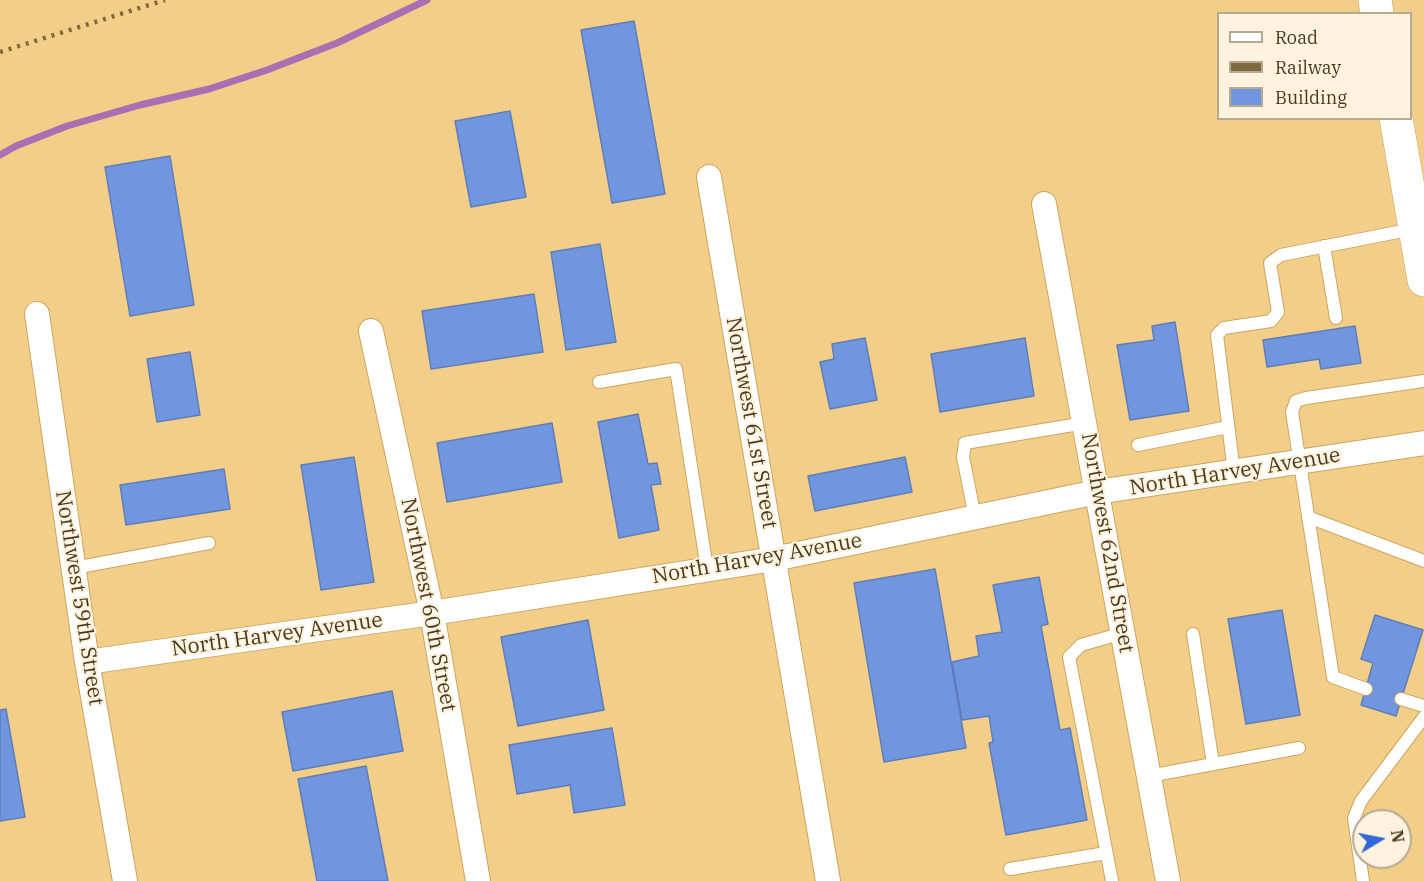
<!DOCTYPE html>
<style>
body{margin:0}
#map{position:relative;width:1424px;height:881px;overflow:hidden;background:#f3ce89;font-family:"IBM Plex Serif",serif}
canvas{display:block}
.legend{position:absolute;left:1217px;top:12px;width:195px;height:108px;box-sizing:border-box;background:#fff3df;border:2px solid #b6a991;margin:0;padding:8px 10px;list-style:none;font-size:18px;color:#493a1d}
.legend li{display:flex;align-items:center;gap:12px;height:30px}
.legend b{width:30px;border:2px solid #b6a991}
.north{position:absolute;left:1352px;top:809px;width:60px;height:60px;box-sizing:border-box;background:#fff3df;border:2px solid #b6a991;border-radius:50%;rotate:80deg;font-size:16px;font-weight:700;line-height:24px;text-align:center;color:#493a1d}
.north::after{content:'';display:block;margin:auto;width:21px;height:27px;background:#3368d7;clip-path:polygon(50% 0,100% 100%,50% 72%,0 100%)}
</style>
<div id="map">
<canvas width="1424" height="881"></canvas>
<ul class="legend">
<li><b style="height:8px;background:#fff"></b>Road</li>
<li><b style="height:8px;background:#7f693f"></b>Railway</li>
<li><b style="height:16px;background:#7096df"></b>Building</li>
</ul>
<div class="north">N</div>
</div>
<script>
const ctx = document.querySelector('canvas').getContext('2d');
ctx.lineJoin = 'round';
const shape = rows => new Path2D(rows.map(r => 'M' + r).join(''));
function trace(path, color, width, dash) { ctx.strokeStyle = color; ctx.lineWidth = width; ctx.lineCap = dash ? 'butt' : 'round'; ctx.setLineDash(dash || []); ctx.stroke(path); }
function fillPath(path, color) { ctx.fillStyle = color; ctx.fill(path, 'evenodd'); }
function label(font, color, halo, rows, align = 'center') {
  ctx.font = font + ' "IBM Plex Serif",serif'; ctx.lineWidth = 4.5; ctx.setLineDash([]); ctx.textBaseline = 'middle'; ctx.strokeStyle = halo; ctx.fillStyle = color; for (const [text, x, y, turn = 0] of rows) {
    ctx.save(); ctx.translate(x, y); ctx.rotate((+turn || 0) * Math.PI / 180); ctx.textAlign = isNaN(turn) ? turn : align; if (halo) ctx.strokeText(text, 0, 0); ctx.fillText(text, 0, 0); ctx.restore();
  }
}
trace(shape([
 [0,155,16,146,67,126,140,105,209,89,267,70,337,43,427,0]
]), '#aa6fb2', 7);
const building = shape([
 [634,21,665,194,612,203,581,30,634,21],
 [510,111,526,197,471,207,455,121,510,111],
 [170,156,194,305,130,316,105,167,170,156],
 [600,244,616,342,566,350,551,252,600,244],
 [534,294,543,352,431,369,422,311,534,294],
 [1175,322,1189,411,1130,420,1117,345,1154,340,1152,326,1175,322],
 [1355,326,1361,363,1321,369,1319,359,1267,367,1263,340,1355,326],
 [865,338,877,400,830,409,820,362,834,359,832,344,865,338],
 [1025,338,1034,396,940,412,931,354,1025,338],
 [190,352,200,415,157,422,147,359,190,352],
 [638,414,648,464,657,463,661,484,651,485,659,530,619,538,598,422,638,414],
 [552,423,562,482,447,502,437,443,552,423],
 [354,457,374,582,321,590,301,465,354,457],
 [905,457,912,492,815,511,808,476,905,457],
 [224,469,230,509,126,525,120,485,224,469],
 [935,569,966,748,884,762,854,583,935,569],
 [1039,577,1048,624,1041,626,1060,730,1070,728,1087,820,1006,835,989,743,993,742,989,716,962,720,952,662,979,656,976,636,1002,632,993,585,1039,577],
 [1282,610,1300,715,1246,724,1228,619,1282,610],
 [1375,615,1423,630,1396,716,1361,705,1373,663,1361,659,1375,615],
 [588,620,604,710,518,726,501,637,588,620],
 [392,691,403,751,293,771,282,712,392,691],
 [6,709,25,817,0,821,0,710,6,709],
 [612,728,625,805,574,813,570,785,517,794,509,745,612,728],
 [366,766,388,881,317,881,298,779,366,766]
]);
fillPath(building, '#7096df');
trace(building, '#5f7eb9', 1.5);
const lane = shape([
 [1324,246,1336,318],
 [599,382,676,369,707,569],
 [1138,445,1228,427],
 [1234,472,1217,335,1224,328,1271,321,1278,312,1270,263,1281,255,1413,229],
 [975,517,963,457,965,443,1085,423],
 [1308,517,1424,561],
 [74,568,209,543],
 [1193,634,1213,764],
 [1366,689,1333,677,1292,412,1296,401,1306,398,1424,381],
 [1401,699,1424,706],
 [1149,776,1299,748],
 [1010,869,1106,853],
 [1112,881,1069,657,1081,645,1123,633],
 [1363,881,1354,818,1361,801,1424,717]
]);
const street = shape([
 [709,177,828,881],
 [1044,204,1168,881],
 [37,314,87,662,125,881],
 [371,331,432,613,478,881],
 [87,662,432,613,774,559,1097,492,1424,443]
]);
const secondary = shape([
 [1375,0,1377,14],
 [1396,118,1424,280]
]);
trace(lane, '#c9a661', 14);
trace(street, '#c9a661', 26);
trace(secondary, '#c9a661', 34);
trace(lane, '#fff', 12);
trace(street, '#fff', 24);
trace(secondary, '#fff', 33);
trace(shape([
 [0,52,165,0]
]), '#7f693f', 4.5, [3, 6]);
label('21px', '#493a1d', '#fff3df', [
 ["Northwest 61st Street",751,423,80],
 ["North Harvey Avenue",1235,472,-9],
 ["Northwest 62nd Street",1107,543,80],
 ["North Harvey Avenue",757,559,-10],
 ["Northwest 59th Street",79,598,81],
 ["Northwest 60th Street",428,605,79],
 ["North Harvey Avenue",277,635,-8]
]);
</script>
